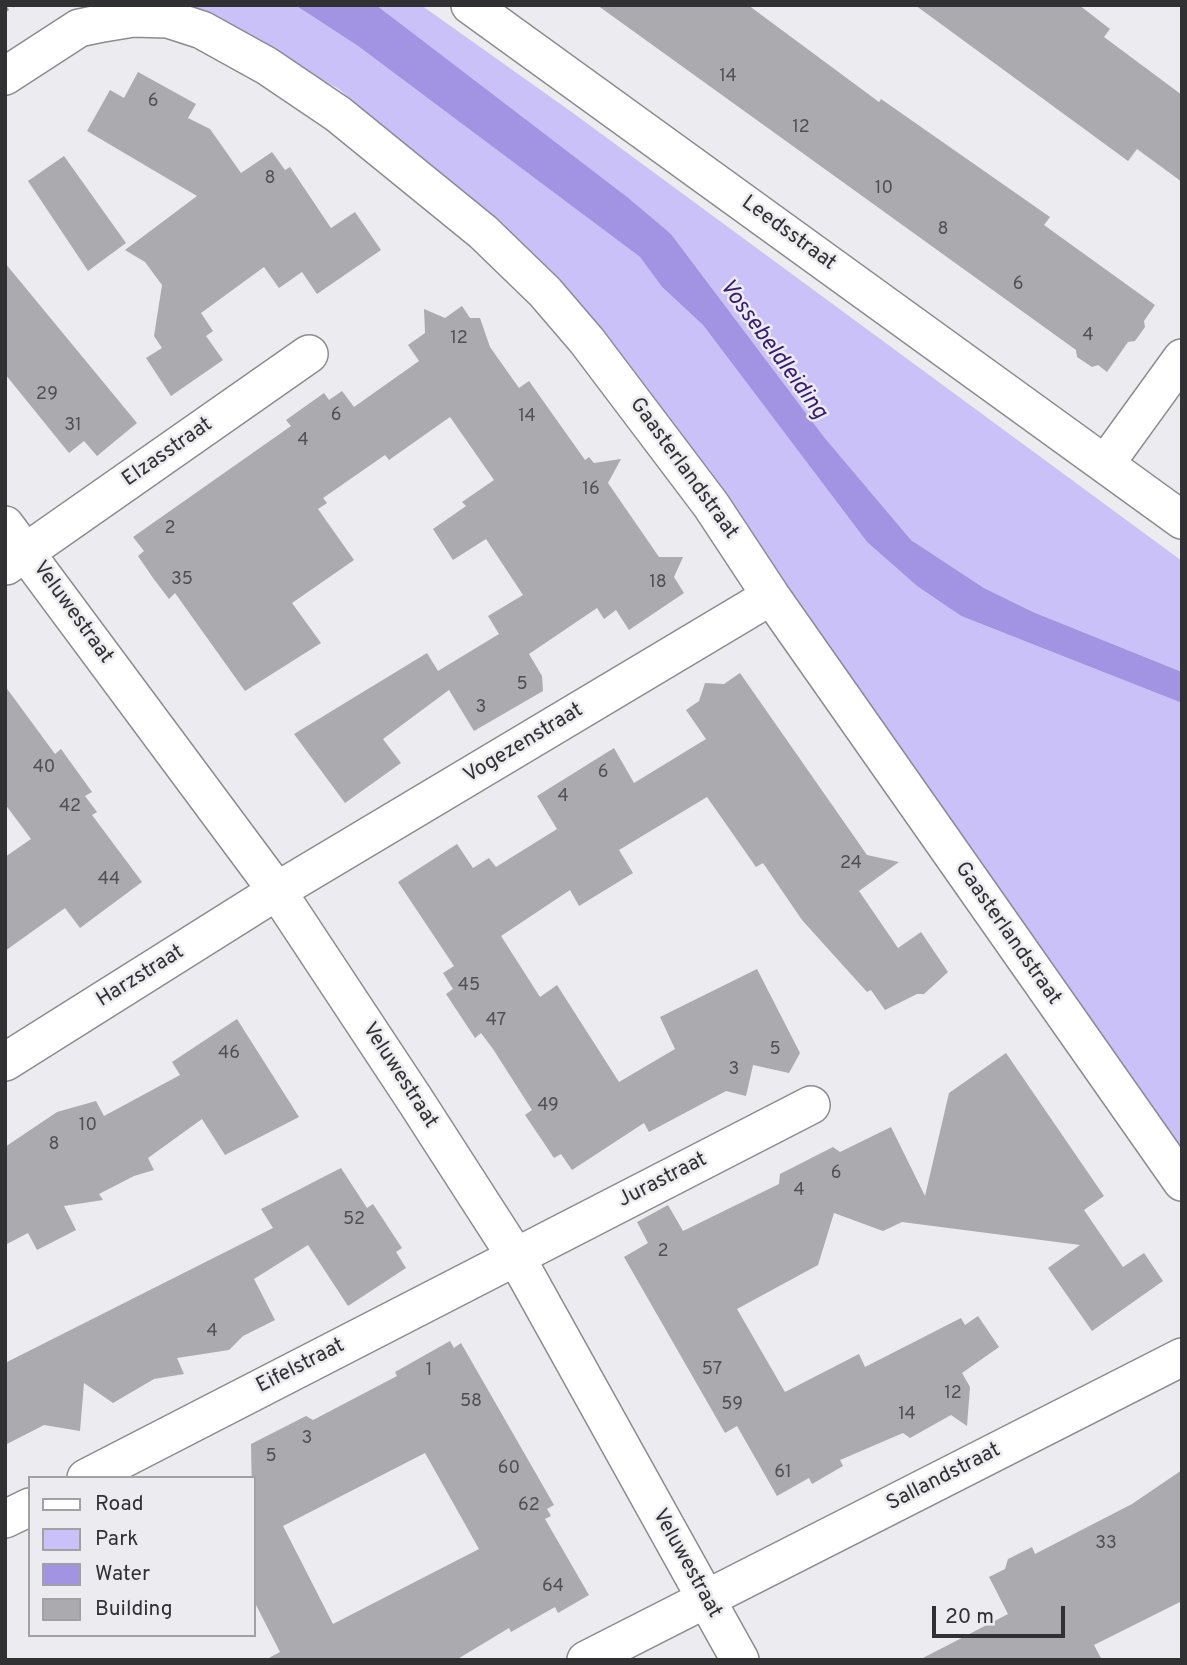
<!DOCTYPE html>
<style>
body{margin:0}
#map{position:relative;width:1187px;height:1665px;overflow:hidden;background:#ebebf0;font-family:Overpass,sans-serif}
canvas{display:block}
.frame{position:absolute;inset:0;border:7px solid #313133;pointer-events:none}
.legend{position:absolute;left:28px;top:1476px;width:228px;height:161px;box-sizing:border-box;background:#ebebf0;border:2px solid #a1a1a4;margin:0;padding:9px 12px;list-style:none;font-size:21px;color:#313133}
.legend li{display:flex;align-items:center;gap:14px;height:35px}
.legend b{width:35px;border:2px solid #a1a1a4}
.scale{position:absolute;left:932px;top:1606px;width:133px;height:32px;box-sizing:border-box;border:4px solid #313133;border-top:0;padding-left:9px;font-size:21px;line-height:24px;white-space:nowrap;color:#313133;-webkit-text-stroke:5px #ebebf0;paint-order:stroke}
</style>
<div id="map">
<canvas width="1187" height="1665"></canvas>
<div class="frame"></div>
<ul class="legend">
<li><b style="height:9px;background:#fff"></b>Road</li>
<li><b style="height:19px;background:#cac1f9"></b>Park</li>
<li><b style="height:19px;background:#a294e2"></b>Water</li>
<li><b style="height:19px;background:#abaaaf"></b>Building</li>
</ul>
<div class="scale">20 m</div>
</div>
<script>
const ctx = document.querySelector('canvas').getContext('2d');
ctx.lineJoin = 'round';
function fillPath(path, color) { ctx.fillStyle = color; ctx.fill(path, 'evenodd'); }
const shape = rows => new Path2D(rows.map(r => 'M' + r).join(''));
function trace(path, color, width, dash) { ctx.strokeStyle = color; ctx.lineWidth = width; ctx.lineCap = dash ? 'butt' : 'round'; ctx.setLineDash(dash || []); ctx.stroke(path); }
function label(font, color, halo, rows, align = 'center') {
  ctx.font = font + ' Overpass,sans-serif'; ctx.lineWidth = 5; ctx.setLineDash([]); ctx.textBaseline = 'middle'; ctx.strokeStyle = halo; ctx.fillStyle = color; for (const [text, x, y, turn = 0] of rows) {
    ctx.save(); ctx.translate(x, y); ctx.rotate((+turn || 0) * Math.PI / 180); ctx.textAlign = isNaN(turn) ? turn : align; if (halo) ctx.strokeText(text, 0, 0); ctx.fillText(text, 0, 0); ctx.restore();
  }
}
fillPath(shape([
 [188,5,295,5,358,46,640,257,662,287,703,325,867,542,917,586,961,616,1182,703,1182,1163,606,335,411,151,339,89],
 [376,5,421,5,573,113,1182,561,1182,672,1033,612,984,588,911,540,824,437,671,234]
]), '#cac1f9');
fillPath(shape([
 [295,5,376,5,627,197,671,234,824,437,911,540,984,588,1033,612,1182,672,1182,703,961,616,917,586,867,542,703,325,662,287,640,257,358,46]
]), '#a294e2');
fillPath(shape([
 [597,5,748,5,879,102,881,99,1050,217,1044,225,1155,305,1144,321,1145,327,1135,341,1128,342,1107,372,1098,365,1092,367,1077,357,1076,350],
 [915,5,1079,5,1110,29,1104,37,1182,95,1182,182,1137,149,1128,161],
 [138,72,196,104,188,118,210,129,241,173,272,152,285,170,290,167,331,228,355,212,381,250,317,294,302,272,279,288,264,267,201,313,213,331,206,336,223,360,171,396,146,358,162,348,154,336,162,285,145,262,125,250,197,196,87,131,110,90,124,98],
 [64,156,126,243,88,271,28,181],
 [5,263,137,423,97,456,84,441,69,453,5,374],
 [462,306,470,318,480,318,490,347,519,388,529,381,585,460,589,457,594,463,621,459,608,483,659,557,683,557,674,577,684,593,629,630,616,610,604,619,597,608,529,654,542,676,543,691,474,731,449,690,383,739,401,763,345,803,294,734,427,653,438,671,499,634,488,616,523,595,486,539,453,560,433,529,466,506,462,502,494,480,450,417,389,460,385,455,323,498,327,503,318,509,354,560,292,603,321,643,245,691,175,593,169,599,153,578,138,556,144,551,133,537,291,426,286,420,324,393,329,400,342,391,354,407,419,361,408,345,425,333,424,309,445,318],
 [740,673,867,855,899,862,859,891,898,948,921,932,948,972,924,994,917,994,885,1010,871,990,867,992,802,920,763,863,756,867,707,797,619,850,633,873,579,906,570,890,501,936,540,997,557,985,619,1082,675,1049,660,1017,757,969,800,1053,789,1073,753,1065,746,1096,726,1091,649,1132,644,1123,572,1170,561,1154,554,1158,525,1115,532,1110,493,1049,481,1033,475,1038,446,994,453,989,443,973,454,966,398,882,457,844,473,868,489,858,496,867,557,829,537,796,614,748,634,783,706,739,686,710,699,701,705,683,724,684],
 [5,686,55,754,61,749,92,792,85,796,97,812,92,815,142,882,80,928,65,908,5,951,5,857,31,839,5,804],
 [237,1019,299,1117,225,1155,202,1119,148,1158,154,1170,134,1176,99,1194,103,1200,64,1206,76,1230,37,1250,28,1233,5,1245,5,1147,57,1112,96,1101,104,1116,180,1075,172,1062],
 [1006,1053,1104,1196,1084,1210,1123,1267,1144,1253,1163,1281,1092,1331,1048,1268,1080,1245,902,1222,883,1231,834,1213,818,1265,737,1309,785,1392,859,1354,865,1367,961,1318,965,1325,978,1316,999,1347,962,1373,970,1387,967,1426,951,1415,910,1438,903,1433,840,1460,843,1466,812,1484,809,1478,777,1496,737,1426,725,1433,624,1257,648,1243,637,1222,668,1205,683,1231,779,1184,780,1174,833,1147,840,1152,891,1127,925,1196,949,1093],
 [341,1168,367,1208,373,1204,402,1248,396,1252,406,1268,348,1306,308,1245,254,1279,275,1320,243,1336,229,1350,177,1358,184,1374,154,1379,113,1403,84,1383,80,1431,44,1425,5,1445,5,1363,273,1228,261,1209],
 [450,1341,454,1348,461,1343,554,1505,547,1509,551,1516,545,1519,589,1595,558,1613,555,1607,511,1632,509,1628,456,1660,265,1660,280,1652,254,1601,251,1444,306,1416,313,1420,397,1376,395,1372],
 [425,1453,479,1549,333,1624,283,1526],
 [1182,1470,1182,1601,1094,1645,1102,1660,919,1660,1008,1614,989,1577,1005,1569,1008,1559,1032,1547,1035,1554,1132,1504]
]), '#abaaaf');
const street = shape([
 [470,5,1182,520],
 [5,76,79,28,103,23,133,18,168,19,202,30,267,66,338,114,483,232,545,292,587,341,711,505,771,596,1182,1182],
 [1106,463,1182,358],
 [5,525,277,891,415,1100,516,1257,740,1660],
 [6,566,309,354],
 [5,1062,277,891,771,596],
 [86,1478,811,1105],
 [5,1519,30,1507],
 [586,1660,1182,1357]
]);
trace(street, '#8c8b90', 40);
trace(shape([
 [5,10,13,5]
]), '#9b9b9e', 4.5, [3.5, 5]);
trace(street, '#fff', 37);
label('18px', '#504f52', null, [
 ["14",728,77],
 ["6",153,102],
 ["12",801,128],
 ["8",270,179],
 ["10",884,189],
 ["8",943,230],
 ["6",1018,285],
 ["4",1088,336],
 ["12",459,339],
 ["29",47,395],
 ["6",336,416],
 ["14",527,417],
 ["31",73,426],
 ["4",303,441],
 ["16",591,490],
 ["2",170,529],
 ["35",182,580],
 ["18",658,583],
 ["5",522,685],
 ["3",481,708],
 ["40",44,768],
 ["6",603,773],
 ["4",563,797],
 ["42",70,807],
 ["24",851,864],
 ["44",109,880],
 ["45",469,986],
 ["47",496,1021],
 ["5",775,1050],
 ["46",229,1054],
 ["3",734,1070],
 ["49",548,1106],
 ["10",88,1126],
 ["8",54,1145],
 ["6",836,1174],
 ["4",799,1191],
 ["52",354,1220],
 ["2",663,1252],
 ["4",212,1332],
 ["57",712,1370],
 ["1",429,1371],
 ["12",953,1394],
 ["58",471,1402],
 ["59",732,1405],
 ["14",907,1415],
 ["3",307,1439],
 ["5",271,1457],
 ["60",509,1469],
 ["61",783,1473],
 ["62",529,1506],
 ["33",1106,1544],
 ["64",553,1587]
]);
label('21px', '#313133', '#ebebf0', [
 ["Leedsstraat",788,234,36],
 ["Elzasstraat",168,453,-35],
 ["Gaasterlandstraat",683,469,54],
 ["Veluwestraat",72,613,54],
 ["Vogezenstraat",524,744,-31],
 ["Gaasterlandstraat",1007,934,55],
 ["Harzstraat",141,977,-32],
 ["Veluwestraat",399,1076,57],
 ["Jurastraat",663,1181,-27],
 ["Eifelstraat",301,1367,-27],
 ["Sallandstraat",944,1478,-27],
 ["Veluwestraat",686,1564,61]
]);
label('italic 23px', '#381a74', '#ebebf0', [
 ["Vossebeldleiding",772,350,54]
]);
</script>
